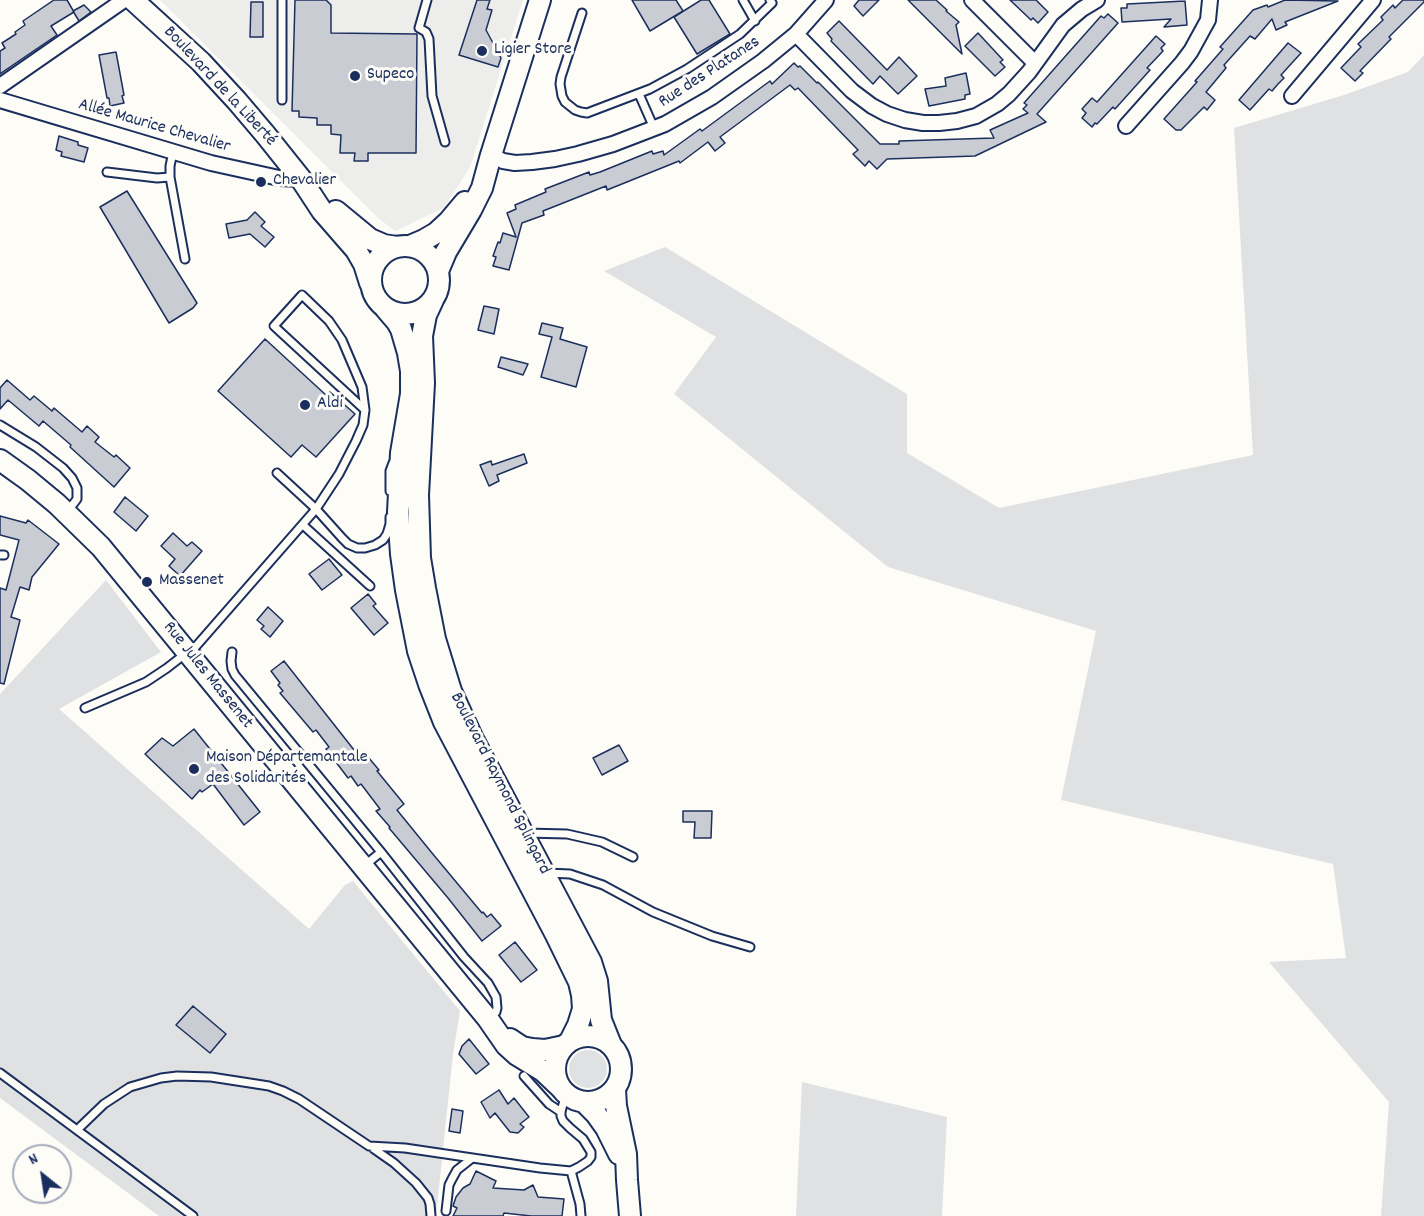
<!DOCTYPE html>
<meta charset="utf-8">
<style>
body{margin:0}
#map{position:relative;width:1424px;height:1216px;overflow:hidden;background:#fdfcf7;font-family:Dekko,sans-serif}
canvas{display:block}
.north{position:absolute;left:12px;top:1144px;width:60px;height:60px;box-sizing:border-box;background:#fdfcf7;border:2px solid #a3aaba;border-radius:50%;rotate:330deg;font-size:16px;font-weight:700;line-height:24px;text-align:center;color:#1b2f5e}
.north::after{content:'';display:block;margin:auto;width:21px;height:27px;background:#1b2f5e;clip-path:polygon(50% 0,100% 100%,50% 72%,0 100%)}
</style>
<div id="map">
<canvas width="1424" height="1216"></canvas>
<div class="north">N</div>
</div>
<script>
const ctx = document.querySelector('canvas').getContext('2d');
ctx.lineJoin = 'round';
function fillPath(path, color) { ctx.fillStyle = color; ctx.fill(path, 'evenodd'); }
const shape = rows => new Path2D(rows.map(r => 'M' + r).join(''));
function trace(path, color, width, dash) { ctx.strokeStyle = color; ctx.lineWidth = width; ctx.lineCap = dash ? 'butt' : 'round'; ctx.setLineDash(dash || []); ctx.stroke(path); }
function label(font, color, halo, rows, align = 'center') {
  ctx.font = font + ' Dekko,sans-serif'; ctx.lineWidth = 6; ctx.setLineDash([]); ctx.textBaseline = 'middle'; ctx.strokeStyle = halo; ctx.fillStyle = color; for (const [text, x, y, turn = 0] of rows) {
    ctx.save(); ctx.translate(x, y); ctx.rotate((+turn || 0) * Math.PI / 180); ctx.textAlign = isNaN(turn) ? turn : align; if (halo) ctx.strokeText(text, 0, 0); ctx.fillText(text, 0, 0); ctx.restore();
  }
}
fillPath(shape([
 [160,0,523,0,470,167,444,208,395,231,378,218]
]), '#edeeec');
fillPath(shape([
 [1424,55,1424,1216,1381,1216,1389,1102,1269,962,1346,958,1333,864,1061,800,1096,631,888,567,674,394,716,337,604,271,665,247,907,394,907,453,999,508,1253,455,1234,128,1344,95,1408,72],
 [106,580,161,652,59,709,309,929,345,885,353,881,460,1011,453,1054,436,1216,159,1216,0,1098,0,694],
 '569 1069a19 19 0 1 1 38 0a19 19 0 1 1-38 0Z',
 [802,1082,947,1117,942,1216,796,1216]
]), '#e0e1e3');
const building = shape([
 [54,0,67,0,74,12,51,26,57,35,0,74,0,51,5,48,2,43,16,34,15,32,25,25,23,21,54,0],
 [295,0,326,0,331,5,331,33,417,34,416,153,368,153,368,161,354,161,355,153,340,153,341,135,331,134,331,125,317,125,317,118,299,117,299,111,292,111,295,0],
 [477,0,490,0,487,9,492,10,486,30,501,58,498,67,459,55,477,0],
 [632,0,676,0,683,11,650,31,632,0],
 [701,0,709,0,730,34,697,54,674,17,701,0],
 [859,0,879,0,863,16,854,6,859,0],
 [908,0,936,0,947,10,946,11,959,22,956,25,962,54,908,0],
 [1010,0,1036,0,1048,12,1038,23,1033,18,1031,20,1010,0],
 [1285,0,1338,1,1285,22,1287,25,1276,30,1272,19,1255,39,1250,36,1224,65,1226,68,1206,92,1215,100,1207,110,1204,107,1181,130,1176,130,1164,119,1197,82,1195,81,1223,49,1220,47,1253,10,1267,5,1268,7,1285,0],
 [1403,0,1424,0,1424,2,1389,37,1391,39,1360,71,1363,73,1355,81,1341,68,1361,47,1358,44,1383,20,1381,17,1393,5,1395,8,1403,0],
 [1185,1,1187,25,1164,27,1171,19,1122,22,1121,8,1127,8,1127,4,1185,1],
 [251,2,263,2,263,37,250,37,251,2],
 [84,5,91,12,79,21,73,11,84,5],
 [1108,14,1118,23,1037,114,1046,122,975,156,887,159,877,169,869,161,865,166,853,154,858,150,798,88,795,90,790,85,720,137,725,143,715,151,708,142,680,163,679,161,607,190,606,186,543,211,544,215,522,223,509,270,493,266,496,257,493,256,498,242,500,243,503,233,516,237,507,213,516,209,515,205,546,192,545,189,589,172,590,175,600,172,652,151,653,154,663,151,664,155,700,129,702,131,770,81,772,84,794,63,798,67,800,66,817,83,818,82,880,144,899,144,899,141,994,138,990,130,1028,113,1023,109,1027,105,1024,103,1101,16,1104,18,1108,14],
 [839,21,887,70,899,57,917,76,898,94,880,76,873,84,831,41,832,39,827,33,839,21],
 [978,33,1003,60,1000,62,1005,67,995,76,965,46,978,33],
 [1156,36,1165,44,1161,48,1163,51,1147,68,1150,70,1115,109,1113,107,1097,124,1095,123,1092,127,1082,118,1086,113,1082,109,1092,98,1097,102,1156,36],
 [1288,43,1301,53,1281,75,1284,78,1278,84,1272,91,1269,89,1250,110,1239,100,1288,43],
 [116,52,124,95,122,96,124,103,110,106,109,98,107,98,99,55,116,52],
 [966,73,970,94,965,95,965,99,929,106,925,89,946,86,945,78,966,73],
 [59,136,78,142,78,145,88,148,84,162,61,156,62,152,56,150,59,136],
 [127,191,197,303,193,308,169,323,100,207,127,191],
 [255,212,265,222,261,226,274,237,265,247,250,234,229,238,226,224,247,220,255,212],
 [484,306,499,309,494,334,478,330,484,306],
 [542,323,563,328,560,339,587,347,576,387,541,377,552,337,539,334,542,323],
 [265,339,327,396,330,392,355,414,316,457,302,445,291,457,218,391,265,339],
 [501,357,528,364,523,375,498,367,501,357],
 [7,380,30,400,34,396,52,411,54,408,82,432,87,426,99,437,95,442,114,457,116,455,130,468,114,487,70,447,71,445,43,421,39,426,8,400,0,409,0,388,7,380],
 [524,454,527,463,497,475,499,481,489,486,480,465,491,461,492,465,524,454],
 [125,497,148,516,136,531,114,512,125,497],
 [0,516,26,523,28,520,59,544,32,577,29,590,20,587,11,617,20,620,4,684,0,683,0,588,6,590,19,540,0,535,0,516],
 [173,533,187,546,192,542,202,551,180,576,169,566,175,559,161,546,173,533],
 [329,559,342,575,322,590,309,574,329,559],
 [368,594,376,604,373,606,388,623,374,635,351,608,368,594],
 [268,607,283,621,270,637,261,629,264,626,257,620,268,607],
 [284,661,358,755,363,751,379,770,377,771,404,804,397,810,432,853,482,913,483,912,487,917,491,914,501,926,482,941,448,898,389,828,390,827,376,811,380,809,361,784,358,786,351,776,348,778,326,749,329,747,316,730,313,732,280,693,283,691,278,685,280,683,271,671,284,661],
 [194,729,260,812,244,825,213,784,202,792,200,790,192,799,145,754,162,738,173,746,194,729],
 [619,745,628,761,602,775,593,758,619,745],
 [683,811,712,811,711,838,694,838,695,822,683,822,683,811],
 [515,942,537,970,521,982,499,955,515,942],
 [193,1006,226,1034,210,1053,176,1025,193,1006],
 [469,1039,489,1064,476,1074,459,1054,462,1046,469,1039],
 [499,1090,508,1104,514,1098,529,1117,520,1124,524,1127,518,1133,510,1132,495,1113,490,1118,481,1102,499,1090],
 [452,1109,463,1111,460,1133,449,1131,452,1109],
 [476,1171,496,1181,493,1188,524,1190,533,1185,538,1197,564,1199,562,1216,531,1216,504,1213,503,1216,453,1216,457,1208,453,1206,456,1197,463,1188,470,1184,476,1171]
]);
fillPath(building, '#c9ccd3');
trace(building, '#1b2f5e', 1.5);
const lane = shape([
 [282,0,282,100],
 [427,0,419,28,426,32,429,39,432,96,445,142],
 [743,0,755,21],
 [582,13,561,77,560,84,562,96,565,102,575,110,581,112,587,113,650,89,687,69,740,34,772,3,770,0],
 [639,94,654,128],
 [173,152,170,166,170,177,185,259],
 [107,172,157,178,170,177],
 [0,425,36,447,63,468,72,478,77,488,77,499,67,512],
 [277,473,316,509,342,538,348,544,357,548,365,548,375,545,383,540,387,534,390,524,390,517],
 [390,491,390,471,393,463],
 [303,525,370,586],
 [0,555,4,555],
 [191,652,316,509,339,474,356,441,363,425,365,410,362,387,342,340,329,321,302,295,274,326,365,410],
 [232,652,231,661,232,669,235,675,381,852,464,957,488,983,496,997,497,1008,496,1012,490,1018],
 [85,708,146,682,167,668,185,654],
 [525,833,567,834,602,842,633,857],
 [364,866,381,852],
 [547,873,570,874,603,885,653,912,712,936,750,947],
 [0,1073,193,1216],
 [524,1076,549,1104,561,1112],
 [77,1130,104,1104,130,1087,161,1078,177,1076,211,1077,269,1086,283,1091,299,1099,369,1146,405,1148,540,1168,571,1171,579,1167,588,1161,591,1157,591,1152,583,1139,570,1128,563,1121,561,1116,561,1112,563,1104,568,1096],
 [374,1149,394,1163,416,1183,428,1198,430,1204,431,1216],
 [571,1171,580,1204,581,1216],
 [446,1211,449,1185,452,1179,457,1170,471,1159]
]);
const street = shape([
 [972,0,1035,63],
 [796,34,852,91,872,106,887,114,905,120,923,123,939,123,957,121,976,116,997,104,1009,94,1029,72,1063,25,1082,9,1097,0],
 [0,86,124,0],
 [1292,96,1373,0],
 [0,100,211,163,279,178,301,179],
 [1126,126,1182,63,1191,51,1208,20,1210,0],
 [491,155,503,161,515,163,532,162,555,159,578,154,613,144,665,124,712,97,763,61,796,34,826,0]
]);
const secondary = shape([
 [133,0,201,62,237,101,265,134,301,179,322,211,356,250,364,264,370,283],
 [336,211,370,239,384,245,397,247],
 '371 280a34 34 0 1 1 68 0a34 34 0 1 1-68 0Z',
 [410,246,424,240,436,233,449,221,465,202],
 [438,271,446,252,471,210,482,188,491,155,540,0],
 [433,300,426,315,422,336,424,383,418,495,420,558,425,588,435,639,451,691,472,737,591,962,597,981,601,1020,611,1045],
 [385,308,397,322,401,329,408,353,411,371,411,394,401,453,398,512,401,554,406,590,418,651,429,684,444,722,556,935,579,982,582,995,583,1009,578,1025,570,1041],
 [0,460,28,480,57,504,101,547,488,1019,506,1045,517,1055,543,1071,561,1088],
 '555 1069a33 33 0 1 1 66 0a33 33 0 1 1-66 0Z',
 [510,1039,522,1047,532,1049,545,1050,564,1046],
 [615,1089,616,1106,626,1154,627,1180,630,1216],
 [584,1102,596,1114,606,1128,619,1154]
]);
trace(lane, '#1b2f5e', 11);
trace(street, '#1b2f5e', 18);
trace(secondary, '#1b2f5e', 24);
trace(lane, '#fdfcf7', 7);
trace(street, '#fdfcf7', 14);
trace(secondary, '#fdfcf7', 20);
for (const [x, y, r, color] of [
 [482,51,6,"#1b2f5e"],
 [355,76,6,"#1b2f5e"],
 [261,182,6,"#1b2f5e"],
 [305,405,6,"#1b2f5e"],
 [147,582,6,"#1b2f5e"],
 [194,769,6,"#1b2f5e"]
]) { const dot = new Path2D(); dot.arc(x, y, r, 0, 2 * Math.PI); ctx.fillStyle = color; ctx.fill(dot); trace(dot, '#fdfcf7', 2); }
label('18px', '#1b2f5e', '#fdfcf7', [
 ["Ligier Store",494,51],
 ["Supeco",367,76],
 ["Chevalier",273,182],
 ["Aldi",317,405],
 ["Massenet",159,582],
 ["Maison Départemantale",206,759],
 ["des Solidarités",206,780]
], 'left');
label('18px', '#1b2f5e', '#fdfcf7', [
 ["Rue des Platanes",710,73,-33],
 ["Boulevard de la Liberté",219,87,47],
 ["Allée Maurice Chevalier",154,127,16],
 ["Rue Jules Massenet",207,676,51],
 ["Boulevard Raymond Splingard",499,784,63]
]);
</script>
